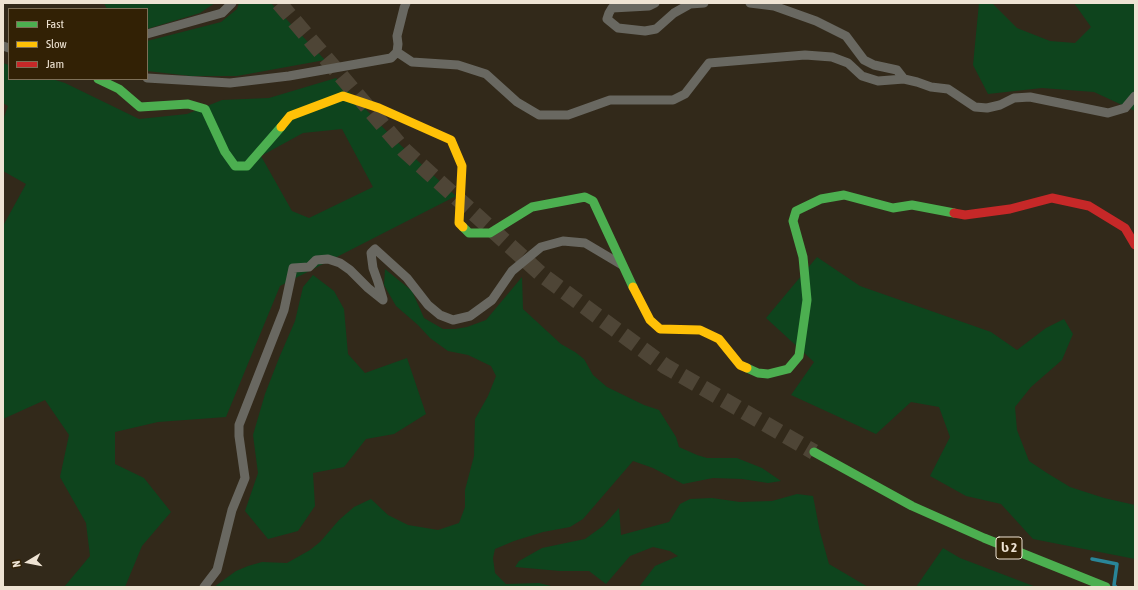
<!DOCTYPE html>
<meta charset="utf-8">
<style>
body{margin:0}
#map{position:relative;width:1138px;height:590px;overflow:hidden;background:#32291a;font-family:"Asap Condensed",sans-serif}
canvas{display:block}
.frame{position:absolute;inset:0;border:4px solid #eee3d3;pointer-events:none}
.legend{position:absolute;left:8px;top:8px;width:140px;height:72px;box-sizing:border-box;background:#322105;border:1px solid #7d6f57;margin:0;padding:5px 7px;list-style:none;font-size:12px;color:#eee3d3}
.legend li{display:flex;align-items:center;gap:8px;height:20px}
.legend b{width:20px;border:1px solid #7d6f57}
.north{position:absolute;left:8px;top:542px;width:40px;height:40px;-webkit-text-stroke:3px #322105;paint-order:stroke;rotate:260deg;font-size:11px;font-weight:700;line-height:16px;text-align:center;color:#eee3d3}
.north::after{content:'';display:block;margin:auto;width:14px;height:18px;background:#eee3d3;clip-path:polygon(50% 0,100% 100%,50% 72%,0 100%)}
</style>
<div id="map">
<canvas width="1138" height="590"></canvas>
<div class="frame"></div>
<ul class="legend">
<li><b style="height:5px;background:#4caf50"></b>Fast</li>
<li><b style="height:5px;background:#ffc107"></b>Slow</li>
<li><b style="height:5px;background:#c62828"></b>Jam</li>
</ul>
<div class="north">N</div>
</div>
<script>
const ctx = document.querySelector('canvas').getContext('2d');
ctx.lineJoin = 'round';
function fillPath(path, color) { ctx.fillStyle = color; ctx.fill(path, 'evenodd'); }
const shape = rows => new Path2D(rows.map(r => 'M' + r).join(''));
function trace(path, color, width, dash) { ctx.strokeStyle = color; ctx.lineWidth = width; ctx.lineCap = dash ? 'butt' : 'round'; ctx.setLineDash(dash || []); ctx.stroke(path); }
function label(font, color, halo, rows, align = 'center') {
  ctx.font = font + ' "Asap Condensed","Noto Sans Georgian",sans-serif'; ctx.lineWidth = 3.5; ctx.setLineDash([]); ctx.textBaseline = 'middle'; ctx.strokeStyle = halo; ctx.fillStyle = color; for (const [text, x, y, turn = 0] of rows) {
    ctx.save(); ctx.translate(x, y); ctx.rotate((+turn || 0) * Math.PI / 180); ctx.textAlign = isNaN(turn) ? turn : align; if (halo) ctx.strokeText(text, 0, 0); ctx.fillText(text, 0, 0); ctx.restore();
  }
}
fillPath(shape([
 [104,3,215,3,200,13,147,29,147,9,107,9],
 [239,3,271,3,325,60,237,76,191,76,147,71,147,41,221,22,237,9],
 [979,3,992,3,1017,28,1050,41,1075,43,1091,27,1074,3,1135,3,1135,111,1094,92,1042,88,988,94,973,65],
 [3,63,9,65,9,79,52,79,65,83,139,119,187,114,222,100,269,98,336,78,394,139,456,196,280,286,226,417,158,422,115,432,115,464,144,478,171,512,142,546,125,587,64,587,90,556,86,523,60,477,69,435,45,400,3,419,3,226,26,184,3,171,3,120,8,106,3,103],
 [342,129,373,187,309,218,292,211,261,156,303,133],
 [817,257,860,286,991,332,1017,350,1046,328,1064,319,1073,334,1062,360,1031,387,1015,407,1017,430,1029,461,1047,473,1070,487,1104,498,1135,505,1135,559,1033,539,1001,504,966,496,930,476,950,437,939,407,911,402,876,434,791,395,814,362,766,318],
 [385,269,412,291,424,318,443,329,455,329,467,327,486,320,522,277,523,309,561,344,575,352,584,359,593,375,607,387,644,405,659,410,676,437,679,447,697,455,707,458,737,458,762,468,781,481,768,483,742,479,713,478,683,484,653,468,633,461,583,519,570,527,543,532,514,541,495,549,493,558,495,573,506,584,539,583,555,587,214,587,236,571,248,566,262,562,287,563,310,550,320,542,339,520,354,507,371,499,388,515,408,525,438,530,459,523,465,507,465,490,474,456,475,419,488,396,496,376,491,366,468,355,448,351,430,338,418,325,396,306,384,285],
 [313,275,334,291,344,309,348,354,365,373,407,358,426,414,394,434,366,439,344,467,313,473,315,506,298,531,268,539,245,511,258,473,253,435,265,394,279,358,295,321,303,287],
 [797,494,813,496,820,532,829,564,868,587,639,587,655,566,678,556,670,551,653,547,630,556,606,584,589,571,560,571,515,567,519,561,542,548,585,539,603,526,619,508,621,535,669,522,680,504,690,499,712,498,740,502,772,501],
 [943,548,960,558,1036,587,916,587]
]), '#0e441d');
trace(shape([
 [1092,559,1117,564,1114,585,1116,587]
]), '#298598', 3.5);
trace(shape([
 [279,3,404,150,542,275,665,366,814,452]
]), '#4e4536', 16, [16, 8]);
trace(shape([
 [655,3,649,6,612,8,609,13,607,19,618,28,645,31,656,29,674,13,690,4,704,3],
 [147,34,222,13,232,3],
 [3,46,9,48],
 [397,52,412,62,458,65,486,74,517,102,539,115,568,115,610,100,673,100,685,94,709,63,805,55,832,57,848,63,862,76,878,81,904,79,897,70,874,65,864,60,846,36,816,21,774,6,750,3],
 [147,78,230,83,289,76,391,58,397,52,398,44,397,36,404,8,406,3],
 [904,79,917,82,931,87,948,89,975,107,987,108,1000,105,1014,98,1030,97,1108,113,1125,108,1135,96],
 [204,587,217,570,232,510,245,478,239,436,239,425,284,310,293,268,309,267,316,260,328,259,340,263,350,270,368,288,383,300,383,299,378,282,373,268,371,253,375,249,407,278,428,305,440,315,453,320,470,316,492,300,512,271,541,247,563,241,585,243,622,265]
]), '#696861', 9);
trace(shape([
 [98,79,119,89,140,107,188,104,205,109,225,152,235,166,247,166,281,127],
 [463,227,469,233,490,233,532,207,585,197,593,201,633,287],
 [747,368,758,373,768,374,788,369,799,356,807,300,803,257,793,221,796,211,821,199,844,195,893,208,912,205,954,213],
 [814,452,912,506,984,538,1106,587]
]), '#4caf50', 9);
trace(shape([
 [281,127,290,116,343,96,379,108,451,140,462,166,459,223,463,227],
 [633,287,650,320,660,329,700,330,719,339,740,365,747,368]
]), '#ffc107', 9);
trace(shape([
 [954,213,965,215,1010,209,1052,198,1089,206,1125,228,1135,245]
]), '#c62828', 9);
for (const [x, y, w] of [
 [1009,548,26]
]) { const box = new Path2D(); box.roundRect(x - w / 2, y - 11, w, 22, 3); ctx.fillStyle = '#322105'; ctx.fill(box); trace(box, '#eee3d3', 1); }
label('bold 13px', '#eee3d3', null, [
 ["ს 2",1009,548]
]);
</script>
